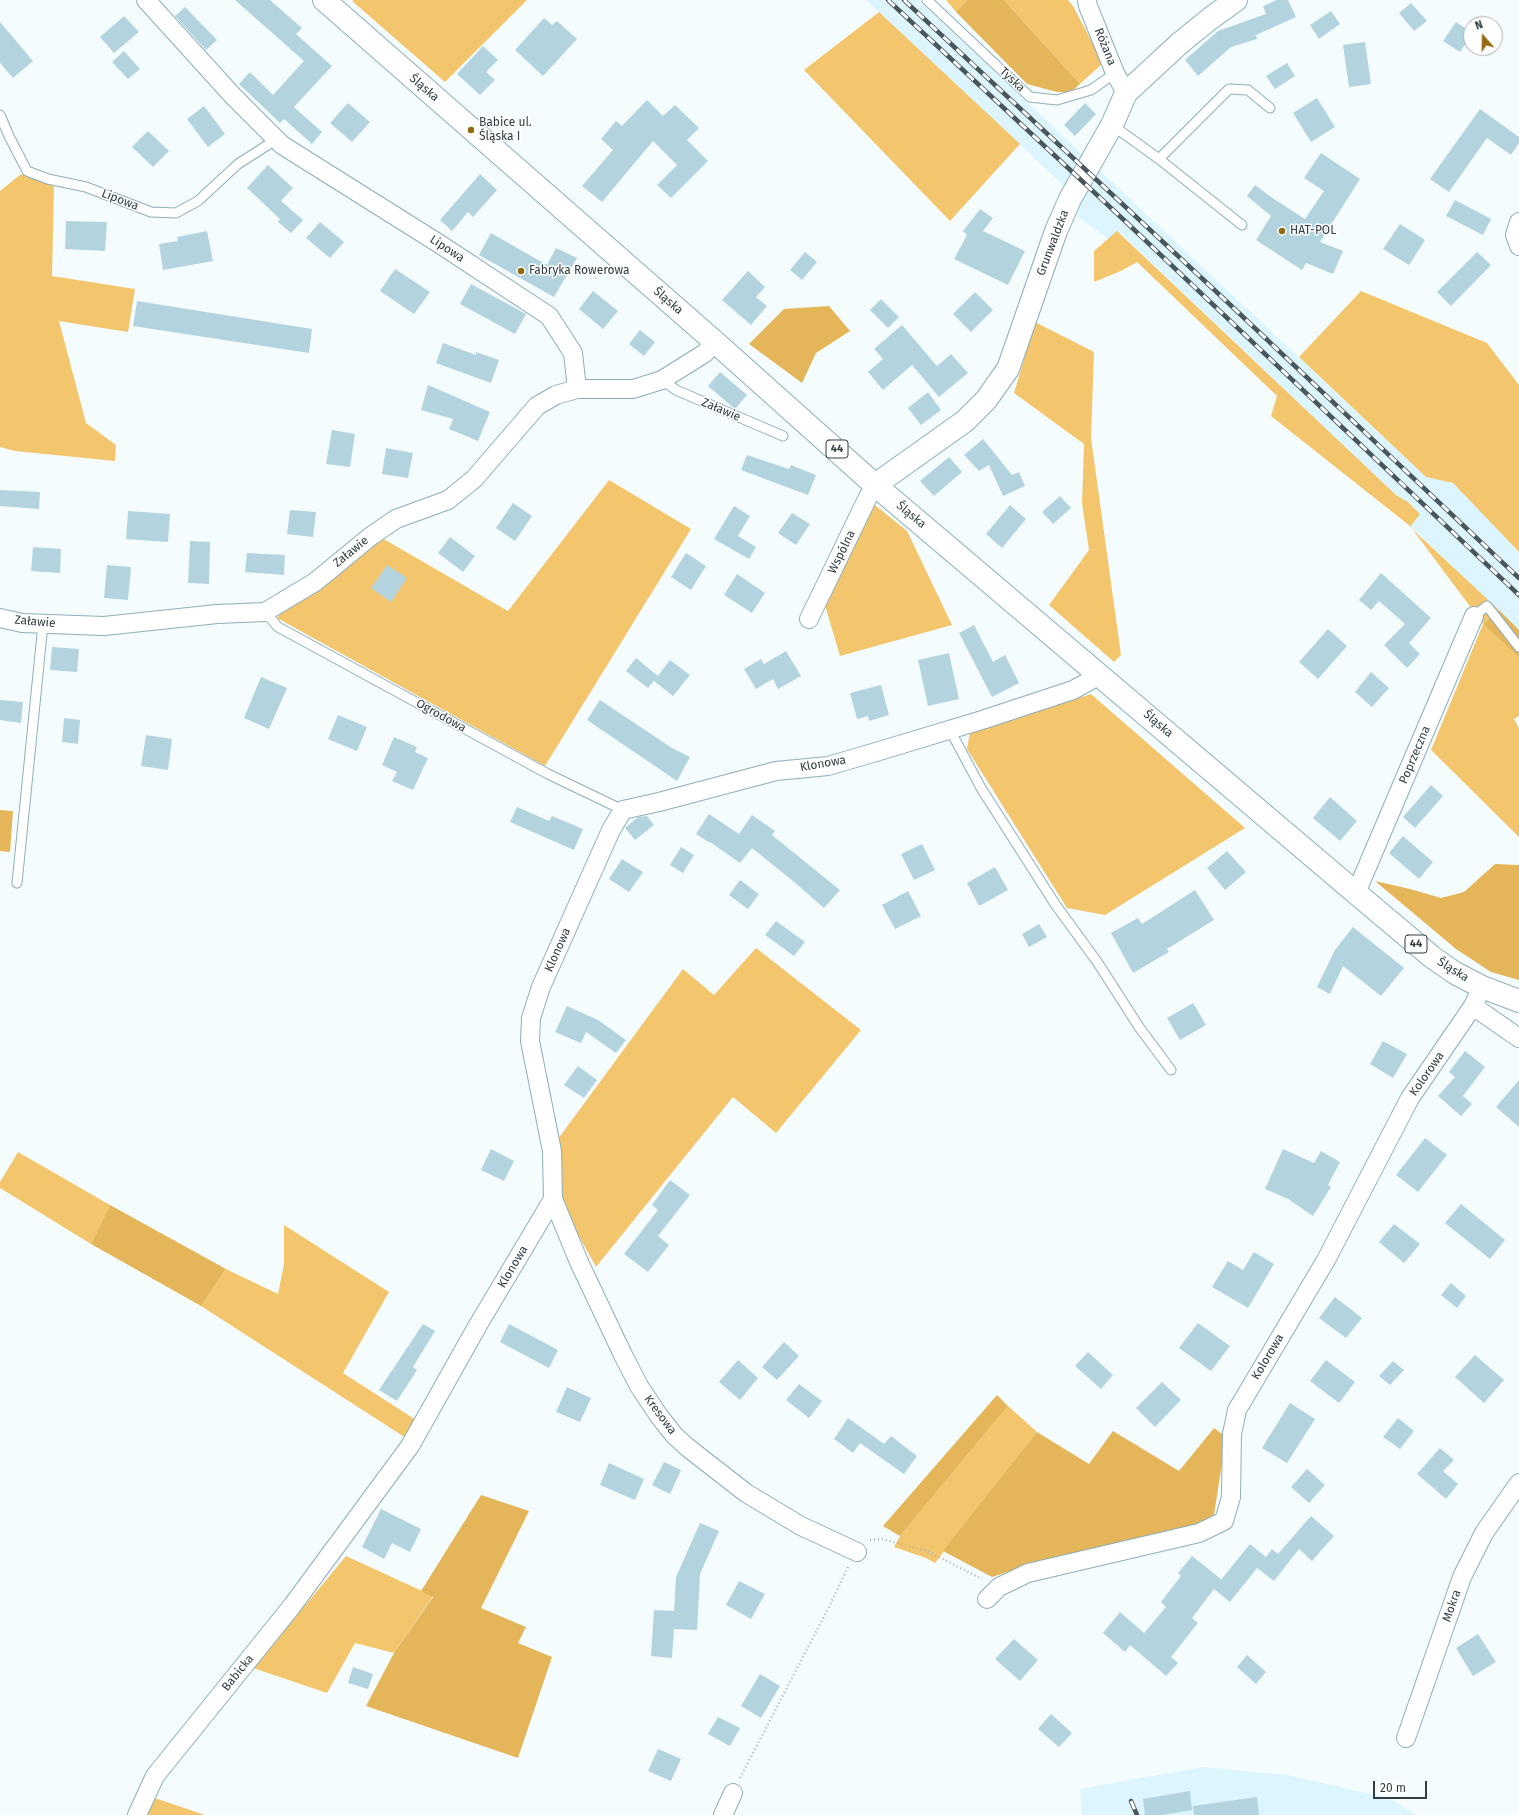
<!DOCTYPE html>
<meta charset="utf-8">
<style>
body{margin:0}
#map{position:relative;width:1519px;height:1815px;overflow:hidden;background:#f5fcfe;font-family:"Fira Sans",sans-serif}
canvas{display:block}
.north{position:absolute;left:1463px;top:16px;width:40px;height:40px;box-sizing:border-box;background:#fff;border:1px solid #acb1b3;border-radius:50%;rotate:340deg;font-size:11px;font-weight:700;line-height:16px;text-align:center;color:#303d42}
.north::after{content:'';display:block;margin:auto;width:14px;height:18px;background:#916a11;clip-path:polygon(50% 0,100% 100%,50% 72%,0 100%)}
.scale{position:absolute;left:1373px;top:1781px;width:54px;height:18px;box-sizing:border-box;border:2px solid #303d42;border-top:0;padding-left:5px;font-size:12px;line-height:14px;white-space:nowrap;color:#303d42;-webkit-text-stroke:3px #fff;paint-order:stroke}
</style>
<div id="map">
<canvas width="1519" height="1815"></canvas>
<div class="north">N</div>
<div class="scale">20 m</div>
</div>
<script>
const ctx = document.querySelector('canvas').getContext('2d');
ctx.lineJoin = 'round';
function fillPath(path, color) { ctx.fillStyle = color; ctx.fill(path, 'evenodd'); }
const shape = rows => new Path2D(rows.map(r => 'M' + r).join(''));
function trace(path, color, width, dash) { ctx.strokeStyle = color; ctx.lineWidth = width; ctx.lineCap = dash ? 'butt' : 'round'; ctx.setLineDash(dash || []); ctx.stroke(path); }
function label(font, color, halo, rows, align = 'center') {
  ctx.font = font + ' "Fira Sans",sans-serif'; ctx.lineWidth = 3; ctx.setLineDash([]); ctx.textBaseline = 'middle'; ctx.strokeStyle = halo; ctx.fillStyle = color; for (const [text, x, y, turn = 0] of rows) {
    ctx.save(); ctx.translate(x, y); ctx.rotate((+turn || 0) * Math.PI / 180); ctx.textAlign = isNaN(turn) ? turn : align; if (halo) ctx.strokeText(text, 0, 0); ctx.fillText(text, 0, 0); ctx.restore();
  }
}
fillPath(shape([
 [866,0,918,0,1426,477,1453,483,1519,552,1519,630,1410,526,1419,514,1408,502,1396,495,1118,231,1108,239,1077,216,1081,202],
 [1203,1767,1287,1775,1388,1798,1416,1815,1082,1815,1080,1789]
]), '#dcf5fe');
fillPath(shape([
 [354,0,527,0,445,82,352,1],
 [946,0,967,0,956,12],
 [1004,0,1068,0,1073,6,1103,63,1080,84],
 [879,12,1020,144,950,221,804,70],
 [21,174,54,186,52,276,135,289,128,332,59,321,86,423,116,445,115,461,15,451,0,447,0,191],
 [1117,231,1396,495,1408,502,1420,514,1410,527,1499,610,1483,624,1519,658,1519,716,1514,719,1519,728,1519,837,1431,750,1483,624,1410,526,1271,416,1277,396,1137,262,1121,271,1094,282,1094,251],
 [1361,291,1487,343,1519,385,1519,552,1453,483,1426,477,1299,357],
 [1035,322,1094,352,1091,438,1121,655,1114,662,1049,605,1089,550,1082,503,1084,444,1014,393],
 [609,480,691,529,545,766,277,618,284,608,330,582,382,538,508,611],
 [860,493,907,531,952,625,840,656,819,585],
 [1091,694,1245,828,1105,915,1067,908,967,749,970,732],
 [756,948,861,1030,776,1133,733,1097,596,1267,560,1202,555,1143,683,969,714,995],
 [18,1152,110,1205,91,1244,0,1188,0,1182],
 [284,1225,389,1292,343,1373,416,1420,406,1438,201,1306,226,1269,278,1294,284,1264],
 [1008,1406,1037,1432,935,1563,926,1558,894,1547,900,1536],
 [346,1556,433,1596,394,1653,355,1643,327,1693,253,1668],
 [155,1798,205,1815,145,1815]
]), '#f3c66e');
fillPath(shape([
 [967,0,1004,0,1080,84,1071,92,1057,92,1027,84,956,12],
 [829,306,850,331,816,353,802,383,749,344,784,309],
 [1499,610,1519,630,1519,658,1483,624],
 [0,810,13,811,10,852,0,851],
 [1495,864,1519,865,1519,980,1491,972,1456,949,1375,881,1410,889,1441,898,1464,892],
 [110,1205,226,1269,201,1306,91,1244],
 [997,1395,1008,1406,900,1536,883,1526],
 [1214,1428,1226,1437,1214,1515,1188,1528,1054,1557,992,1577,943,1551,1037,1432,1089,1464,1113,1431,1179,1471],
 [481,1495,529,1511,481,1608,526,1627,518,1643,552,1657,518,1758,366,1706,394,1653,433,1597,421,1591]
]), '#e4b559');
fillPath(shape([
 [235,0,270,0,302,28,296,34,332,66,294,107,322,132,312,144,284,119,280,123,239,84,250,72,273,95,304,61],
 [1277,0,1288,0,1296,17,1256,35,1257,39,1231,47,1198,76,1185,60,1218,31,1266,14,1263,6],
 [1411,3,1427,21,1414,31,1399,13],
 [185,7,217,40,206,50,175,16],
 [1331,11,1340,24,1319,39,1310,25],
 [124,16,139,32,114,53,100,37],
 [544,18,552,25,557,21,577,39,543,76,515,50],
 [0,22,33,61,13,78,0,63],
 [1456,22,1471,32,1471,36,1460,52,1443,41],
 [1365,42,1371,84,1349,87,1343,45],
 [483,46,498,60,486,72,495,80,480,95,457,74],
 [124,51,140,69,128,79,112,62],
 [1287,63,1295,76,1275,89,1266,76],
 [1317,98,1335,127,1311,142,1293,113],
 [647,100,663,116,675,105,699,128,687,140,708,161,671,198,657,185,677,165,653,141,602,202,582,186,613,150,601,139,616,121,622,126],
 [348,103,370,122,352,142,330,123],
 [1085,103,1096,114,1075,136,1064,125],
 [204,106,225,134,208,147,187,119],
 [1480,109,1519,137,1519,143,1511,155,1487,138,1449,192,1430,179],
 [148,131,169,151,153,167,132,147],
 [1321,153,1360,179,1320,242,1343,251,1333,274,1306,263,1302,270,1256,240,1271,216,1247,196,1255,185,1271,197,1305,219,1324,191,1304,178],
 [268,165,293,188,281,201,303,220,291,233,278,222,280,219,247,188],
 [480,174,497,190,473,217,468,212,452,231,440,220],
 [1455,200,1491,219,1483,235,1446,216],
 [980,209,993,218,983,231,1025,251,1008,285,954,259,967,235,963,231],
 [66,221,107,222,105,251,65,249],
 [320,222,344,242,330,258,306,238],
 [1400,224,1425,240,1409,265,1383,249],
 [207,231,213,261,163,270,159,244,178,241,177,237],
 [491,233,547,265,556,248,577,258,554,297,479,255],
 [805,252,817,262,802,280,790,270],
 [1477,252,1491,265,1451,306,1437,292],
 [395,269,430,292,414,314,380,291],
 [748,271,765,287,756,297,767,306,751,325,722,300],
 [471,284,526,314,515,334,460,304],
 [593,291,618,311,603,329,579,309],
 [975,292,993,310,971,332,953,314],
 [881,299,899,317,888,328,870,310],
 [137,301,312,329,309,353,133,326],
 [902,325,937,366,951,354,968,373,939,397,912,365,883,390,868,372,883,359,874,349],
 [640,330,655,342,644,356,629,344],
 [443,343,476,355,476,352,499,360,491,383,436,363],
 [720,372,747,395,735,409,708,386],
 [428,385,490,412,478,441,449,429,453,419,421,410],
 [928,392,941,410,921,425,908,408],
 [332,430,355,434,350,467,326,464],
 [983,439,1012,475,1019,472,1025,486,1003,496,989,465,979,471,964,455],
 [386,448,413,453,408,478,382,474],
 [747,455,789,469,791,465,816,475,808,495,741,470],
 [949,457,962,472,934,496,920,481],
 [0,490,40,492,39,509,0,506],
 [1060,496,1071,508,1053,524,1042,512],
 [513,503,532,516,515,541,496,528],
 [1010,505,1026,519,1002,548,986,534],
 [734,506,750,516,738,536,756,547,749,559,714,539],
 [290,510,316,512,313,537,287,534],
 [128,511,170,514,168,542,126,539],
 [792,513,810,524,796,545,778,533],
 [450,537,475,556,463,572,438,553],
 [190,541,210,542,209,584,188,583],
 [33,547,61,549,60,573,31,571],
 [247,553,285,555,284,575,245,572],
 [686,553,706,566,691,590,671,577],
 [107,565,131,567,128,600,104,598],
 [387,565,407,578,391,602,371,588],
 [1381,573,1431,618,1409,643,1420,654,1407,668,1384,645,1405,624,1379,601,1371,610,1359,600],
 [737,574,765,593,752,613,724,595],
 [974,625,993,662,1005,655,1019,683,992,697,959,633],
 [1328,629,1347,646,1318,679,1299,662],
 [52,647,79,649,77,672,50,670],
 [786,651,801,676,778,689,773,679,756,689,744,669,761,659,764,664],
 [949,653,959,699,928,706,918,660],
 [636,658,658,676,648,688,626,671],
 [670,660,690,675,673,696,654,681],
 [1371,672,1389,688,1372,707,1355,692],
 [261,677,287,688,269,729,244,718],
 [881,685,889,715,869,721,868,716,857,719,850,693],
 [0,700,23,702,21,723,0,720],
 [600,700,672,748,690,757,677,781,587,720],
 [338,715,367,727,357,751,328,739],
 [64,718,80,720,78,744,62,742],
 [146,735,172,739,168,770,141,766],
 [394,737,417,747,415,752,428,758,413,790,392,781,397,772,382,765],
 [1431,785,1443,796,1415,828,1403,817],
 [1330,797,1357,821,1340,841,1313,818],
 [517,807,549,821,552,816,583,829,574,850,510,822],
 [709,814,739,834,752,815,775,831,772,835,840,890,824,908,793,881,752,848,740,863,710,842,710,843,696,834],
 [647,816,654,825,635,840,625,828,638,817],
 [1403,836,1433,862,1419,879,1389,853],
 [922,844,935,870,914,880,901,854],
 [681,847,694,855,683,873,670,865],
 [1227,851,1246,872,1225,890,1207,868],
 [622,859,643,872,629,892,609,879],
 [995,867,1008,890,979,906,967,883],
 [740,880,759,894,748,909,729,895],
 [1195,890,1214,920,1167,949,1169,952,1133,973,1111,933,1138,918,1142,924],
 [908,891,921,916,895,929,882,905],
 [776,921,805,942,794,956,765,935],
 [1039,924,1047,937,1029,947,1022,934],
 [1353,927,1404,968,1381,996,1343,966,1330,994,1317,987,1335,950],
 [1193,1003,1206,1025,1180,1040,1167,1018],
 [567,1006,598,1020,626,1040,616,1053,586,1032,581,1043,555,1032],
 [1383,1041,1407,1054,1393,1078,1370,1064],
 [1465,1051,1485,1067,1463,1096,1472,1104,1461,1116,1438,1096,1455,1077,1449,1072],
 [578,1066,597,1080,584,1098,564,1085],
 [1519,1080,1519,1127,1496,1107],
 [1425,1138,1447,1155,1418,1192,1396,1175],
 [491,1149,514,1161,504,1181,481,1170],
 [1283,1149,1314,1163,1321,1151,1340,1162,1328,1185,1331,1187,1313,1216,1288,1199,1265,1189],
 [670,1180,690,1195,658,1236,669,1245,648,1272,624,1254,658,1210,652,1205],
 [1461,1204,1505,1240,1490,1259,1445,1223],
 [1394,1224,1420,1244,1404,1263,1379,1242],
 [1254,1252,1274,1264,1248,1308,1212,1287,1228,1261,1243,1270],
 [1451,1283,1466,1296,1457,1308,1441,1295],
 [1335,1297,1362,1318,1346,1338,1319,1318],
 [1198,1323,1230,1346,1211,1371,1179,1348],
 [423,1324,435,1331,413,1367,417,1370,397,1401,379,1390],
 [509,1324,558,1350,549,1368,500,1342],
 [784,1342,799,1356,777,1380,762,1367],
 [1088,1352,1113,1375,1101,1389,1075,1366],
 [1475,1355,1504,1380,1484,1403,1455,1377],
 [738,1360,758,1378,740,1400,719,1382],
 [1326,1360,1355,1382,1339,1403,1310,1381],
 [1393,1361,1404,1370,1390,1385,1379,1376],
 [1162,1382,1181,1400,1155,1427,1136,1408],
 [799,1384,822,1401,809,1418,786,1400],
 [567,1387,591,1398,580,1422,556,1412],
 [1290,1403,1315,1419,1287,1463,1262,1448],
 [848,1418,884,1444,891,1436,917,1456,904,1474,860,1443,853,1453,834,1439],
 [1398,1418,1414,1431,1400,1449,1383,1437],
 [1440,1448,1454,1460,1443,1471,1458,1484,1446,1499,1417,1474],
 [664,1462,681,1470,670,1494,652,1485],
 [609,1463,644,1479,635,1500,600,1485],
 [1307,1469,1325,1485,1309,1503,1291,1487],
 [381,1509,421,1529,410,1552,392,1543,384,1559,362,1547],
 [1311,1516,1334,1536,1312,1561,1299,1549,1274,1581,1257,1568,1230,1602,1214,1589,1192,1618,1198,1623,1171,1657,1178,1663,1166,1676,1130,1645,1125,1652,1103,1633,1120,1612,1144,1633,1166,1607,1161,1602,1181,1576,1178,1573,1192,1556,1221,1579,1220,1581,1250,1544,1266,1557,1272,1549,1278,1554],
 [700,1523,719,1531,700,1574,697,1630,674,1629,672,1658,651,1656,654,1610,674,1611,676,1577],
 [739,1581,765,1594,751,1619,726,1605],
 [1478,1634,1496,1662,1473,1676,1456,1648],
 [1014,1639,1038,1660,1020,1681,995,1659],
 [1247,1655,1266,1672,1256,1684,1237,1667],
 [353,1667,373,1674,368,1689,348,1683],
 [760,1674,780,1686,761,1718,741,1706],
 [1051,1714,1072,1733,1059,1747,1038,1729],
 [718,1717,740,1728,730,1746,708,1734],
 [658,1749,681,1759,671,1781,648,1771],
 [1190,1791,1192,1810,1162,1815,1145,1815,1143,1799],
 [1257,1797,1259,1815,1194,1815,1193,1806]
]), '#b3d4df');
const lane = shape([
 [927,0,1030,97,1057,100,1091,90,1115,73],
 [0,115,9,136,27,171,48,179,86,187,151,212,176,213,198,201,238,164,277,139],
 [1112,125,1159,159,1229,89,1248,90,1270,108],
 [1159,159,1242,225],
 [662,380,676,390,783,436],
 [265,612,278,627,548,774,623,810],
 [1474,616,1487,606,1519,647],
 [950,730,981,788,1055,904,1098,963,1139,1027,1171,1070],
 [17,883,43,624]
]);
const street = shape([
 [146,0,233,96,282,145,438,243,549,316,573,353,577,389],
 [1087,0,1088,6,1115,73,1126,93],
 [1519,222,1515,235,1519,246],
 [0,618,22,623,104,626,217,614,265,612,315,582,371,536,396,519,448,500,474,479,537,406,556,395,577,389,633,389,662,380,705,353,715,342],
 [809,619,868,497,875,485],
 [1356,893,1474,616],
 [1473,1006,1519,1038],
 [553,1199,579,1262,623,1355,639,1386,659,1416,674,1435,687,1447,746,1493,801,1526,857,1552],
 [987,1599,999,1587,1028,1573,1199,1533,1224,1521,1231,1497,1232,1434,1237,1410,1326,1260,1410,1098,1473,1006,1482,987],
 [1406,1738,1462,1577,1484,1533,1519,1483],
 [137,1815,155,1776,292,1606,410,1446,478,1325,553,1199,552,1151,530,1041,531,1018,541,987,611,830,623,810,659,802,776,771,828,766,876,752,982,720,1073,690,1100,675],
 [723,1815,733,1793]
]);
const secondary = shape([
 [875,485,965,421,986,400,1008,369,1056,231,1070,199,1112,125,1126,93,1180,43,1211,18,1236,0]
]);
const primary = shape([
 [324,0,715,342,875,485,1356,893,1432,957,1455,973,1482,987,1519,1001]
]);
trace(lane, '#8eaeb9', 11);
trace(street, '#8eaeb9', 20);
trace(secondary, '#8eaeb9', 24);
trace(primary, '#8eaeb9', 24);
trace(shape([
 [870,1540,882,1539,927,1551,982,1579],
 [740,1778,830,1605,848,1567]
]), '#abb4b7', 2.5, [1, 3]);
trace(lane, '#fff', 9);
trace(street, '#fff', 18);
trace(secondary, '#fff', 22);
trace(primary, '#fff', 22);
const rail = shape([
 [888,0,1126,222,1519,595],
 [904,0,1223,298,1519,578],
 [1131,1801,1137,1815]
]);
trace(rail, '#49565a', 4.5);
trace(rail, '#fff', 3, [9]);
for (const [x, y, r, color] of [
 [471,130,4,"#916a11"],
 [1282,231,4,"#916a11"],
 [521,271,4,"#916a11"]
]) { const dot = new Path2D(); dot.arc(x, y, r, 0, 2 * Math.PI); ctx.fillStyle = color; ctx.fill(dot); trace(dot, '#fff', 1.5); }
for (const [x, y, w] of [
 [837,449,22],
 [1416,944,22]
]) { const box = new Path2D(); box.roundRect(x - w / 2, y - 9, w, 18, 3); ctx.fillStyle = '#fff'; ctx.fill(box); trace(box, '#303d42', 1); }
label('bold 11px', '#303d42', null, [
 ["44",837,449],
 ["44",1416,944]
]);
label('12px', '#303d42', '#fff', [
 ["Różana",1105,47,68],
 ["Tyska",1012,80,43],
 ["Śląska",424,88,41],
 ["Lipowa",120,200,21],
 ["Grunwaldzka",1053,243,-69],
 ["Lipowa",447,249,33],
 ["Śląska",668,301,41],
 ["Załawie",721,410,23],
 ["Śląska",911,515,40],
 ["Załawie",351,552,-39],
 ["Wspólna",842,552,-64],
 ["Załawie",35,622,5],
 ["Ogrodowa",441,716,29],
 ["Śląska",1158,724,41],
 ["Poprzeczna",1415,755,-67],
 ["Klonowa",823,764,-10],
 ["Klonowa",558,950,-66],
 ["Śląska",1453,970,32],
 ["Kolorowa",1427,1074,-55],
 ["Klonowa",513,1267,-59],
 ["Kolorowa",1268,1357,-59],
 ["Kresowa",660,1415,53],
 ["Mokra",1452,1606,-71],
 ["Babicka",238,1673,-51]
]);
label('12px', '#303d42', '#fff', [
 ["Babice ul.",479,123],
 ["Śląska I",479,137],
 ["HAT-POL",1290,231],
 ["Fabryka Rowerowa",529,271]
], 'left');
</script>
